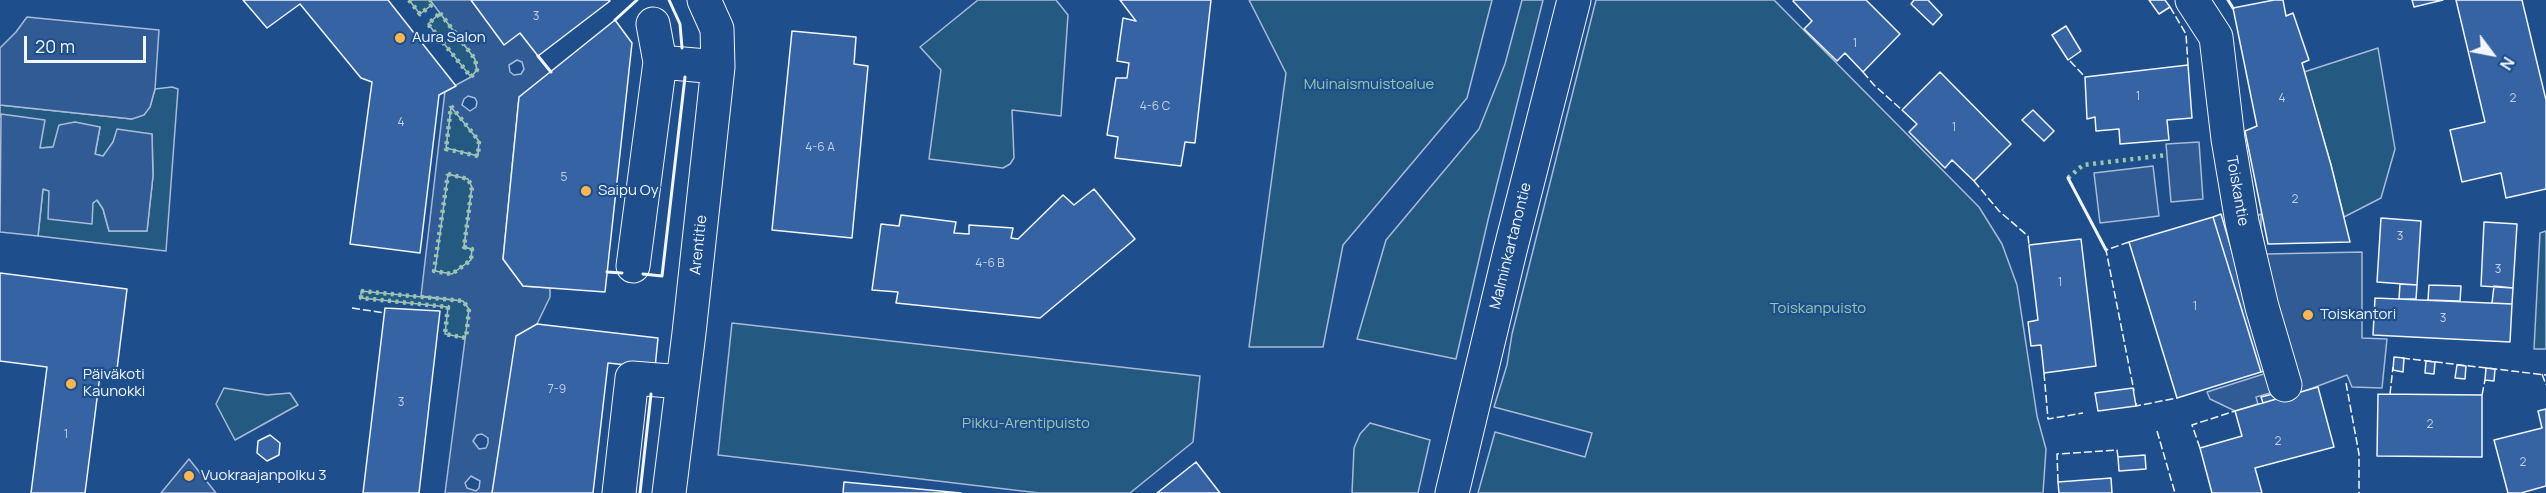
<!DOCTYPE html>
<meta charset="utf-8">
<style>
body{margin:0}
#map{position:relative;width:2546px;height:493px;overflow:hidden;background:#1f4e8c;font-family:Manrope,sans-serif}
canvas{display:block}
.north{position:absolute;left:2462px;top:24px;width:60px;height:60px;-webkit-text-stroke:4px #1f4e8c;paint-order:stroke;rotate:122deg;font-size:16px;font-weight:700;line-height:24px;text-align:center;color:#f2f6ff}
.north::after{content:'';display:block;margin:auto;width:21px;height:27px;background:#f2f6ff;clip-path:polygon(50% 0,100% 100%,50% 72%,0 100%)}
.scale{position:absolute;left:24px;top:36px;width:122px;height:27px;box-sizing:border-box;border:3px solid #f2f6ff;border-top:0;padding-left:8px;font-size:18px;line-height:21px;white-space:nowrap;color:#f2f6ff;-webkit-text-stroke:4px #1f4e8c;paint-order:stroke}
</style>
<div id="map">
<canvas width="2546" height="493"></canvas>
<div class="north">N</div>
<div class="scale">20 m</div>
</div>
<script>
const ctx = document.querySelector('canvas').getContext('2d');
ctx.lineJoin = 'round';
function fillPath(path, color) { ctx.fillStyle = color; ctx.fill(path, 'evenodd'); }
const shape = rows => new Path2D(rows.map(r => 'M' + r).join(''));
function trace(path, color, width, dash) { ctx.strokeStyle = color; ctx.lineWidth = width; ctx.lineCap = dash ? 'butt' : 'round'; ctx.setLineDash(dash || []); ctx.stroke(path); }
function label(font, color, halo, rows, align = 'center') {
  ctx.font = font + ' Manrope,sans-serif'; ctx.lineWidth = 4.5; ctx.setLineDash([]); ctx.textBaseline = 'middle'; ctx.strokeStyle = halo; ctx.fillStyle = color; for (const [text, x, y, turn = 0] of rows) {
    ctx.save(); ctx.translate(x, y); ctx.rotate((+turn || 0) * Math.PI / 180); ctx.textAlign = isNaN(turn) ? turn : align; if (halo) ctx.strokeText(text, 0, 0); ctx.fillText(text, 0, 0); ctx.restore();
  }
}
const green = shape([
 [409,0,430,0,433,4,420,14,409,0],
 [978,0,1056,0,1068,15,1061,116,1012,110,1014,158,1010,164,1003,168,929,159,941,70,920,47,978,0],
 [1249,0,1492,0,1467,98,1343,245,1323,347,1249,347,1286,73,1249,0],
 [1522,0,1543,0,1488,220,1456,359,1357,339,1386,240,1479,129,1505,64,1522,0],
 [1596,0,1774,0,1979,207,2002,244,2017,285,2037,416,2046,449,2043,493,1478,493,1495,432,1585,457,1592,433,1494,407,1507,365,1512,334,1596,0],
 [440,13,475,59,477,70,471,77,428,24,440,13],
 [2378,48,2395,149,2381,198,2344,217,2331,165,2304,72,2378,48],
 [172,87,178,89,166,251,38,236,43,189,93,203,97,200,103,209,109,231,147,231,153,176,152,134,113,142,104,156,95,155,100,127,53,147,40,148,0,114,0,117,0,105,132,119,150,107,155,89,172,87],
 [451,106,479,141,478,156,446,149,451,106],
 [448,174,468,179,472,187,464,247,472,249,471,260,452,274,434,271,448,174],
 [2546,231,2546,349,2534,349,2540,233,2546,231],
 [361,291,463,301,469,309,466,338,445,334,448,307,361,298,361,291],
 [732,323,1200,376,1193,442,1130,493,1039,493,718,455,732,323],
 [224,388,267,395,290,393,298,405,235,440,216,404,224,388],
 [1370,423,1430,440,1418,493,1352,493,1354,448,1360,434,1370,423]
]);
fillPath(green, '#245a82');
trace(green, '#a8bbd7', 1.5);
const parking = shape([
 [430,0,471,0,504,44,520,33,551,72,519,97,503,259,523,286,550,288,550,297,537,324,492,493,445,493,469,309,463,301,421,296,445,91,471,77,477,70,475,59,430,0],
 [517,60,522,62,524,69,521,74,514,75,510,72,509,65,517,60],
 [468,96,475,98,477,102,476,107,470,111,462,105,464,99,468,96],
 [451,107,479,141,478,156,446,148,451,107],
 [448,174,468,179,472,187,464,247,472,249,471,260,452,274,435,271,448,174],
 [482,434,488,438,488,443,486,448,479,449,473,441,477,435,482,434],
 [471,476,480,481,479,488,476,491,467,488,465,483,471,476],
 [27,17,159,30,155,89,150,107,144,115,132,119,0,105,0,48,16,32,27,17],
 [1,114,45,120,40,148,53,147,59,125,75,122,100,127,95,154,103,156,113,142,117,129,152,134,153,176,147,231,109,231,103,209,97,200,93,203,92,224,48,219,49,191,43,189,38,236,0,232,1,114],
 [2199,142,2203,199,2171,202,2166,144,2199,142],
 [2153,166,2159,216,2100,223,2094,173,2153,166],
 [2261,214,2261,228,2266,254,2362,252,2362,338,2387,339,2382,388,2352,387,2347,375,2297,394,2288,388,2256,397,2258,404,2235,411,2210,399,2207,392,2270,372,2242,222,2261,214],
 [189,459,216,493,161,493,189,459]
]);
fillPath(parking, '#305b95');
trace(parking, '#a8bbd7', 1.5);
const building = shape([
 [243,0,388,0,456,86,439,95,420,253,350,244,372,82,361,78,300,4,267,28,243,0],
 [471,0,608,0,610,1,538,56,520,33,504,45,471,0],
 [1120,0,1211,0,1195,143,1185,142,1181,166,1115,158,1118,137,1107,135,1116,78,1127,78,1129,63,1117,61,1123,18,1136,21,1120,0],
 [1794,0,1866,0,1900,34,1863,72,1845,53,1837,61,1804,29,1812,21,1793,1,1794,0],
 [1914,0,1928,0,1942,15,1933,25,1911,4,1914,0],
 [2149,0,2165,0,2170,7,2159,14,2149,0],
 [2274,0,2283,0,2286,16,2293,13,2309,60,2302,63,2331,165,2350,242,2268,244,2245,131,2257,126,2233,8,2274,0],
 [2412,0,2443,0,2414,7,2412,0],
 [2456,0,2522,0,2546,100,2546,189,2506,198,2501,173,2462,182,2450,130,2485,122,2456,0],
 [615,20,632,43,605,292,523,286,503,259,519,97,615,20],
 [2066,26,2081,51,2068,60,2052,35,2066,26],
 [792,31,856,37,854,64,868,66,852,238,772,230,792,31],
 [2188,65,2192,118,2167,120,2169,140,2120,144,2119,129,2096,131,2095,117,2087,119,2085,77,2188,65],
 [1940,72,2011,144,1974,181,1952,160,1945,168,1909,132,1917,124,1902,110,1940,72],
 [2033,110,2054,131,2044,141,2022,120,2033,110],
 [1094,189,1135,239,1040,318,896,303,898,292,872,290,881,224,899,226,901,215,956,222,954,233,969,234,969,225,1013,228,1011,238,1018,239,1063,195,1074,205,1094,189],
 [2221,214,2267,370,2261,372,2213,217,2221,214],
 [2213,217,2261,372,2177,398,2129,242,2213,217],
 [2381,218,2421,221,2417,285,2377,282,2381,218],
 [2484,222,2517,224,2513,288,2481,286,2484,222],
 [2081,239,2096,366,2044,373,2041,345,2031,346,2028,322,2038,320,2029,245,2081,239],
 [0,273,127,289,116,377,100,375,85,493,31,493,47,367,0,361,0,273],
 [2400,284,2417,285,2416,299,2399,299,2400,284],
 [2429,285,2461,286,2460,301,2428,300,2429,285],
 [2494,286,2513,288,2512,304,2492,303,2494,286],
 [2375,298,2512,304,2510,342,2373,335,2375,298],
 [385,308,440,311,419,493,363,493,385,308],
 [537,324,658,338,655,368,608,363,593,493,492,493,516,336,537,324],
 [2394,357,2404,358,2403,372,2393,370,2394,357],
 [2426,361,2435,362,2434,374,2425,373,2426,361],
 [2457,365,2466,366,2465,379,2455,378,2457,365],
 [2486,368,2495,369,2494,381,2485,380,2486,368],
 [2318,387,2334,447,2255,468,2262,493,2212,493,2200,448,2242,436,2235,411,2318,387],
 [2133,388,2136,406,2098,411,2095,393,2133,388],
 [2289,390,2290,395,2263,403,2261,397,2289,390],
 [2378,394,2482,395,2482,457,2377,456,2378,394],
 [2546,409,2546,486,2521,493,2508,493,2494,440,2542,428,2538,411,2546,409],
 [270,435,280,443,279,455,267,461,257,453,258,441,270,435],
 [2145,455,2146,469,2119,471,2118,457,2145,455],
 [1196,462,1220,493,1157,493,1196,462],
 [2111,478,2112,493,2059,493,2058,482,2111,478],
 [844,482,961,493,843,493,844,482]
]);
fillPath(building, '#3563a3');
trace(building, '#f2f6ff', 1.5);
const minor = shape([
 [2192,0,2216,37,2228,139,2242,222,2262,307,2285,385],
 [653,24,660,62,718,67],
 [633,266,660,62],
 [619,493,632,378,683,382],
 [669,493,689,333,718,67,717,29,704,0]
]);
const major = shape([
 [1452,493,1510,251,1574,0]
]);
trace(minor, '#f2f6ff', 35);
trace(major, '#f2f6ff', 35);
trace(minor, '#1f4e8c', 33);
trace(major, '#1f4e8c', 33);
trace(shape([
 [409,0,420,14,433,4,430,0],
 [440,13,475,59,477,70,471,77,428,24,440,13],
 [451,106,479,141,478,156,446,149,451,106],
 [448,174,468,179,472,187,464,247,472,249,471,260,452,274,434,271,448,174],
 [2068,178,2083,165,2167,155],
 [361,291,463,301,469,309,466,338,445,334,448,307,361,298,361,291]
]), '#97c8a6', 4.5, [3, 4.5]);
trace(shape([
 [2170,7,2186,34,2188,65],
 [2070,61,2085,77],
 [1863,72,1874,85,1902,110],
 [1974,181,1999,211,2028,236,2029,245],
 [2129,242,2106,250,2134,391],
 [352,308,385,313],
 [2402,358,2546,375],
 [2044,373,2048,419,2083,413],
 [2542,374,2546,385],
 [2346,383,2359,454,2359,493],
 [2390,394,2393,367],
 [2482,395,2485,380],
 [2136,403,2136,406,2177,398],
 [2157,431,2175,493],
 [2200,448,2192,425,2235,411],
 [2058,482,2057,454,2117,450,2118,457]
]), '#f2f6ff', 1.5, [8, 3]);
trace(shape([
 [669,0,680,24,682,48],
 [2228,0,2233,8],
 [615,20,637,0],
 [538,56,551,72],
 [2068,178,2106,250],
 [607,272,622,273],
 [643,274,662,276,685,77],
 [640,493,651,394]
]), '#f2f6ff', 3);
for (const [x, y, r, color] of [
 [400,38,6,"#ffb74d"],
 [586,191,6,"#ffb74d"],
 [2308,315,6,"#ffb74d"],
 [71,384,6,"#ffb74d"],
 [189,476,6,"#ffb74d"]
]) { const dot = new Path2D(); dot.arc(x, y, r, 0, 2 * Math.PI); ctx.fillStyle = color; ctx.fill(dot); trace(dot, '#1f4e8c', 2); }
label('12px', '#c3d1e8', null, [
 ["3",536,17],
 ["1",1855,44],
 ["1",2138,97],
 ["4",2282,99],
 ["2",2513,99],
 ["4-6 C",1155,107],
 ["4",401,123],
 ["1",1954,128],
 ["4-6 A",820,148],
 ["5",564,178],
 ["2",2295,200],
 ["3",2400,237],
 ["4-6 B",990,264],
 ["3",2498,270],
 ["1",2060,283],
 ["1",2195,307],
 ["3",2443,319],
 ["7-9",557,390],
 ["3",401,403],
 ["2",2430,425],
 ["1",66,435],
 ["2",2278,442],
 ["2",2523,463]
]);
label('15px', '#f2f6ff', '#1f4e8c', [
 ["Aura Salon",412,38],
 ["Saipu Oy",598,191],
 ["Toiskantori",2320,315],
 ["Päiväkoti",83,375],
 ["Kaunokki",83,392],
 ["Vuokraajanpolku 3",201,476]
], 'left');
label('15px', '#97c8a6', '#1f4e8c', [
 ["Muinaismuistoalue",1369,85],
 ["Toiskanpuisto",1818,309],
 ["Pikku-Arentipuisto",1026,424]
]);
label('15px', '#f2f6ff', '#1f4e8c', [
 ["Toiskantie",2237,191,80],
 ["Arentitie",699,245,-84],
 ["Malminkartanontie",1511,246,-76]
]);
</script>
